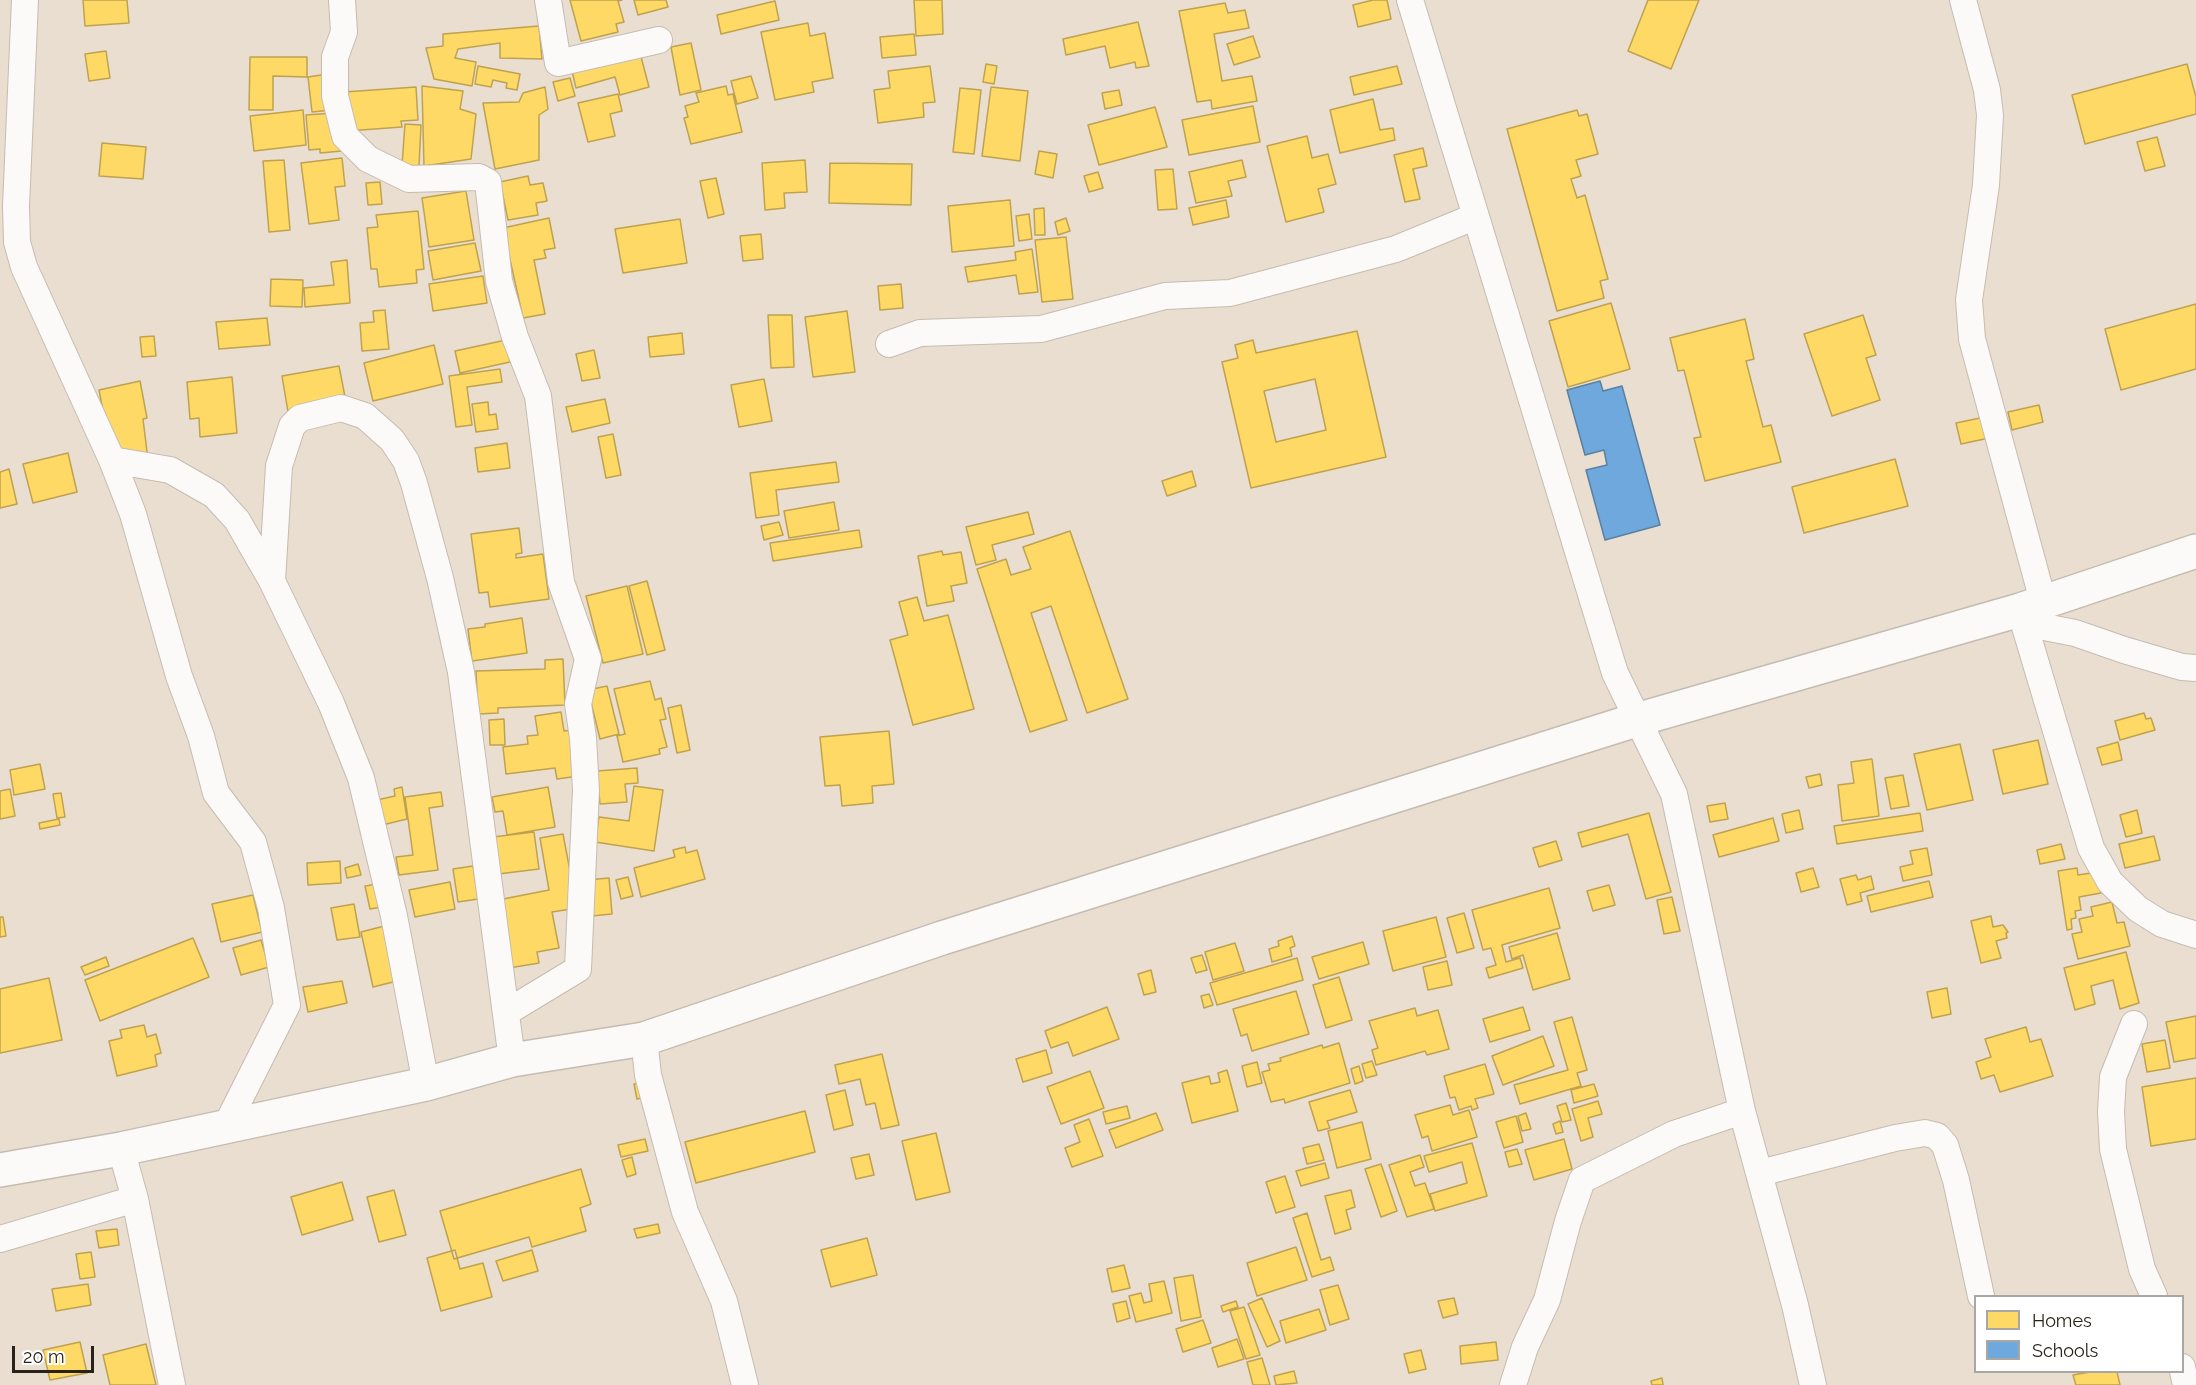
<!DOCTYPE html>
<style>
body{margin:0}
#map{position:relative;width:2196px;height:1385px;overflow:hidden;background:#e9decf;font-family:Raleway,sans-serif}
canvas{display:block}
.legend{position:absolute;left:1974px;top:1295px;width:210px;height:78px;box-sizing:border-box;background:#fff;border:2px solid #a9a7a3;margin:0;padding:8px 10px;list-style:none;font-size:18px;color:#292218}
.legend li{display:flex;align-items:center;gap:12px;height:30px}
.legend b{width:30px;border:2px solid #a9a7a3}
.scale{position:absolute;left:12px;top:1346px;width:82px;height:27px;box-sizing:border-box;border:3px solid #292218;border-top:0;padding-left:8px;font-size:18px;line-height:21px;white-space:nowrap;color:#292218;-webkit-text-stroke:4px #fff;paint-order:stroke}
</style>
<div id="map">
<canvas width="2196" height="1385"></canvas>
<ul class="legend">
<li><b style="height:16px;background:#ffd966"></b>Homes</li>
<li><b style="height:16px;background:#6fa8dc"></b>Schools</li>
</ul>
<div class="scale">20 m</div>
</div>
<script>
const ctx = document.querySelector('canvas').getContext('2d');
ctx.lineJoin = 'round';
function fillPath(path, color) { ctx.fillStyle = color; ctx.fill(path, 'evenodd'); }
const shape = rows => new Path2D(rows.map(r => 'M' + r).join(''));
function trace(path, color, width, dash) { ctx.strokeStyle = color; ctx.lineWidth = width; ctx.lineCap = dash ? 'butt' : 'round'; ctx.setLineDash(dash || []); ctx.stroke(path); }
const homes = shape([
 [83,0,127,0,129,23,85,26,83,0],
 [570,0,622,0,618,1,624,22,616,24,618,32,581,41,570,0],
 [634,0,666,0,668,7,638,15,634,0],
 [914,0,942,0,943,34,916,36,914,0],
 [1373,0,1387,0,1391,19,1358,27,1353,5,1373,0],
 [1648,0,1699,0,1671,69,1628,51,1648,0],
 [775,1,779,20,721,34,717,15,775,1],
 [1225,3,1228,13,1245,10,1249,28,1214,34,1222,81,1252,76,1257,101,1212,109,1211,100,1197,102,1179,11,1225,3],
 [1138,22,1149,66,1136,68,1135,62,1110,68,1105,46,1066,55,1063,39,1138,22],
 [808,23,810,36,825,33,833,78,812,82,814,92,775,100,761,32,808,23],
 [539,26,542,59,500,58,500,43,458,49,455,58,476,62,472,86,434,79,426,48,443,46,443,34,539,26],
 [914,34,916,55,882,58,880,37,914,34],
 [1253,36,1260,57,1234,65,1227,44,1253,36],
 [691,43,701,90,680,95,671,47,691,43],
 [106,51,110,78,89,81,85,54,106,51],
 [640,53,649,87,620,95,615,77,576,88,572,71,640,53],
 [250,57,307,57,307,77,273,76,273,110,249,110,250,57],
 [986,64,997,66,994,84,983,82,986,64],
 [2187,64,2196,97,2196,114,2085,144,2072,95,2187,64],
 [478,66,520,74,517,90,506,88,507,83,493,80,491,87,475,84,478,66],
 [930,66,935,102,923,103,924,117,878,123,874,90,890,88,888,71,930,66],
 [1397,66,1402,84,1354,95,1350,77,1397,66],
 [328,74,332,110,312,112,308,77,328,74],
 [751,76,758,98,737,104,731,81,751,76],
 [570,78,575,96,558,101,553,82,570,78],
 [422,86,463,91,460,109,476,114,471,159,424,166,422,86],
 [726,86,728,95,733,94,742,132,691,144,684,118,688,117,685,106,699,102,696,93,726,86],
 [416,87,418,120,401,121,402,127,347,131,344,92,416,87],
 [545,87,548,109,539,115,539,160,495,169,483,103,519,102,523,93,545,87],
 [991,87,1028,91,1020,161,982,156,991,87],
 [960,88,981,90,974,154,953,152,960,88],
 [1119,90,1122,105,1105,109,1102,93,1119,90],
 [618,94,622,111,610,114,615,136,588,142,578,103,618,94],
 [1373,99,1380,130,1393,128,1395,140,1340,153,1330,110,1373,99],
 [1253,106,1260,142,1189,155,1182,120,1253,106],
 [1155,107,1167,147,1099,165,1088,125,1155,107],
 [303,110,306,145,254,151,250,116,303,110],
 [1577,110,1579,116,1587,114,1598,154,1576,160,1581,176,1571,179,1577,198,1585,195,1608,279,1600,281,1604,298,1557,311,1507,129,1577,110],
 [333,113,342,151,320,153,320,149,309,150,306,115,333,113],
 [405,124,421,125,419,166,402,165,405,124],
 [1307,136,1312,158,1328,154,1336,184,1318,189,1324,212,1286,222,1267,146,1307,136],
 [2157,137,2165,166,2145,171,2137,142,2157,137],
 [102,143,146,147,143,179,99,176,102,143],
 [1423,148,1427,166,1413,169,1420,199,1405,202,1394,155,1423,148],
 [1039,151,1057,154,1053,178,1035,174,1039,151],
 [342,158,345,186,335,187,339,220,309,224,301,163,342,158],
 [284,160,290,230,269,232,263,161,284,160],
 [805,160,807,192,784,193,785,208,765,210,762,163,805,160],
 [1242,160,1246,177,1228,181,1232,196,1196,203,1189,172,1242,160],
 [830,163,912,164,911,205,829,203,830,163],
 [1173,169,1177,209,1158,210,1155,170,1173,169],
 [1098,172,1103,188,1089,192,1084,176,1098,172],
 [528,176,530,185,543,183,547,201,536,203,538,215,508,220,500,182,528,176],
 [716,178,724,214,708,218,700,181,716,178],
 [380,182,382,204,368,205,366,183,380,182],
 [466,191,474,240,429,247,422,198,466,191],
 [1010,200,1014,246,952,252,948,206,1010,200],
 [1226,200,1229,217,1193,225,1189,208,1226,200],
 [1044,208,1045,235,1035,235,1034,209,1044,208],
 [418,211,424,269,416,270,417,283,379,287,377,269,371,269,367,228,378,227,376,215,418,211],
 [1029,214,1032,239,1019,241,1016,216,1029,214],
 [549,218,555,248,544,250,546,258,534,260,545,314,523,318,503,228,549,218],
 [1066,218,1070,231,1058,235,1055,222,1066,218],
 [680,219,687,263,623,273,615,229,680,219],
 [761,234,763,259,743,261,740,236,761,234],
 [1066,237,1073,299,1042,302,1035,240,1066,237],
 [475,243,481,271,433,280,428,251,475,243],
 [1032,249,1038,292,1019,294,1016,275,968,282,965,267,1016,260,1015,252,1032,249],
 [347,260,350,303,305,307,304,288,334,285,331,262,347,260],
 [483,276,487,303,433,311,429,284,483,276],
 [271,279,303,280,302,307,270,306,271,279],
 [901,284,903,308,880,310,878,286,901,284],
 [1611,303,1630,369,1568,387,1549,321,1611,303],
 [2196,304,2196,369,2121,390,2105,329,2196,304],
 [385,310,389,349,362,351,360,323,374,322,373,311,385,310],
 [847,311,855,372,813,377,805,317,847,311],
 [768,315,792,315,794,367,771,368,768,315],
 [1863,315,1876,355,1866,358,1880,400,1832,416,1804,334,1863,315],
 [267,318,270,345,219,349,216,322,267,318],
 [1745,319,1754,359,1746,361,1763,427,1771,425,1781,462,1705,481,1694,438,1701,437,1684,370,1678,371,1670,338,1745,319],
 [1357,331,1386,457,1251,488,1222,362,1238,358,1235,345,1253,340,1256,353,1357,331],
 [1315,379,1326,430,1276,442,1264,391,1315,379],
 [682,333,684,354,650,357,648,337,682,333],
 [154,336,156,356,142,357,140,337,154,336],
 [506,340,510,362,460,373,455,351,506,340],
 [434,345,443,384,373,401,364,363,434,345],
 [594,350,600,378,582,381,576,354,594,350],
 [339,366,346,402,288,412,282,376,339,366],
 [500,369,502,382,467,387,472,425,456,427,449,376,500,369],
 [232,377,237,433,200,437,199,418,190,419,187,382,232,377],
 [764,379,772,421,739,427,731,385,764,379],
 [140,381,147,418,143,419,148,460,111,453,99,390,140,381],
 [605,399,610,423,572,432,566,407,605,399],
 [488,402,489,415,496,414,498,429,476,432,472,404,488,402],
 [2039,405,2043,422,2012,430,2008,412,2039,405],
 [1985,417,1989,438,1961,444,1956,423,1985,417],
 [613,434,621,475,606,478,598,437,613,434],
 [507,443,510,468,478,472,475,448,507,443],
 [68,453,77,492,33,503,23,464,68,453],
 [1895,459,1908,506,1804,533,1792,487,1895,459],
 [836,462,839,482,776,490,779,515,756,518,750,473,836,462],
 [9,469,17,504,0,508,0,472,9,469],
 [1192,471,1196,486,1167,496,1162,481,1192,471],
 [834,502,839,530,789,538,784,511,834,502],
 [1028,512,1034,534,992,545,996,560,976,565,966,527,1028,512],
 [779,522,783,535,764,540,761,526,779,522],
 [519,528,522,553,516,554,516,558,543,554,549,599,490,607,488,592,479,593,471,534,519,528],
 [859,530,862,547,773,561,770,543,859,530],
 [1070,531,1128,699,1087,713,1051,606,1031,613,1067,720,1030,732,977,569,1006,559,1011,575,1031,569,1023,547,1070,531],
 [942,551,943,555,961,552,967,583,951,586,954,601,927,606,918,556,942,551],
 [647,581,665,650,647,655,629,586,647,581],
 [627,586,643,654,603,663,586,596,627,586],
 [917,597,924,621,948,615,974,709,913,725,890,640,908,635,899,602,917,597],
 [522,618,527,653,472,661,468,629,485,627,485,624,522,618],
 [563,659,565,705,498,708,498,713,478,714,476,671,545,669,545,660,563,659],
 [650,681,655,700,661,698,666,719,660,720,667,747,659,749,660,754,623,762,617,736,625,734,614,689,650,681],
 [607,686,619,734,600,739,588,690,607,686],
 [681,705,690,750,677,753,668,708,681,705],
 [561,712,564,731,573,730,579,776,557,779,555,768,506,774,503,747,528,744,527,736,538,735,535,716,561,712],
 [2144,713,2146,719,2151,718,2155,730,2120,740,2115,721,2144,713],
 [504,719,505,745,490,745,489,720,504,719],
 [889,731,894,784,872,786,873,803,842,806,840,785,825,786,820,737,889,731],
 [2038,740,2048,784,2003,794,1993,750,2038,740],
 [2118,742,2122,760,2102,765,2097,748,2118,742],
 [1960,744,1973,800,1927,810,1914,754,1960,744],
 [1872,759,1879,816,1842,821,1838,785,1854,783,1851,762,1872,759],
 [40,764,45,789,14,795,10,770,40,764],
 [637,768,638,783,625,784,627,802,600,804,597,771,637,768],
 [1820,774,1822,785,1809,788,1806,777,1820,774],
 [1903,775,1909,806,1891,809,1885,778,1903,775],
 [634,786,663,790,654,851,595,842,599,817,629,821,634,786],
 [402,787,407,819,378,826,372,801,395,796,394,789,402,787],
 [548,787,555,827,507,835,503,811,495,812,492,797,548,787],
 [10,789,15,816,0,819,0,791,10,789],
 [441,792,443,806,429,808,438,870,399,875,396,857,413,855,405,797,441,792],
 [61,793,65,817,57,818,53,794,61,793],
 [1725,803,1728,819,1710,822,1707,806,1725,803],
 [1799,810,1803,829,1786,833,1782,814,1799,810],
 [2137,810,2142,833,2126,837,2120,815,2137,810],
 [1649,813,1671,892,1646,899,1628,834,1582,847,1578,833,1649,813],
 [1920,813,1923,831,1837,844,1834,826,1920,813],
 [1773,818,1779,841,1719,857,1713,835,1773,818],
 [59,819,60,825,40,829,39,823,59,819],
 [534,832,539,869,498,874,493,837,534,832],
 [563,834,577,908,552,912,559,948,537,952,539,963,503,969,498,900,549,890,540,838,563,834],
 [2154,836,2160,860,2125,868,2119,844,2154,836],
 [1556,841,1562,860,1539,867,1533,848,1556,841],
 [2061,844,2065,859,2040,864,2037,850,2061,844],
 [685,847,686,853,697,850,705,879,641,897,634,868,675,857,673,850,685,847],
 [1927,848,1932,875,1903,881,1900,867,1913,864,1910,851,1927,848],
 [340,861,341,883,308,885,307,863,340,861],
 [358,864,361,875,347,878,345,868,358,864],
 [473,866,478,899,458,902,453,869,473,866],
 [1813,868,1819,887,1801,892,1796,873,1813,868],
 [2077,868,2078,875,2098,872,2101,893,2079,897,2081,910,2075,911,2076,918,2071,919,2072,929,2067,930,2058,871,2077,868],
 [1856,875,1858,880,1871,876,1874,889,1860,893,1862,901,1847,905,1840,879,1856,875],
 [628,877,633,896,621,899,616,880,628,877],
 [609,878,612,914,591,916,587,880,609,878],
 [1929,881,1933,897,1871,912,1867,896,1929,881],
 [450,882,455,909,415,917,409,890,450,882],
 [378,884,382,907,370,909,365,886,378,884],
 [1609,885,1615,905,1593,911,1587,891,1609,885],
 [1549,888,1560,928,1502,945,1506,962,1520,958,1523,968,1489,978,1486,968,1496,965,1491,948,1483,950,1472,910,1549,888],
 [253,895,262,932,221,942,212,904,253,895],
 [1672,897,1680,931,1664,934,1657,900,1672,897],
 [2112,902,2117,923,2124,922,2130,946,2078,959,2072,934,2082,932,2079,919,2093,916,2091,907,2112,902],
 [354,904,360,937,337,940,331,908,354,904],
 [1464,913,1474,948,1457,953,1447,918,1464,913],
 [1991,916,1993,927,2003,925,2008,932,2006,933,2007,938,1996,941,2001,958,1981,963,1971,921,1991,916],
 [0,917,3,917,6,936,0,937,0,917],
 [1436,917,1446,957,1393,971,1383,931,1436,917],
 [396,923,401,980,373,987,361,932,396,923],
 [1557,933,1570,979,1533,990,1523,955,1512,959,1509,947,1557,933],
 [1292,936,1295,946,1290,948,1292,956,1272,962,1269,949,1279,946,1278,941,1292,936],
 [193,938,209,977,100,1021,85,980,193,938],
 [261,940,269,967,241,975,233,948,261,940],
 [1363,942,1369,964,1319,979,1312,957,1363,942],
 [1235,943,1244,971,1213,980,1205,952,1235,943],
 [2126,952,2139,1003,2120,1009,2113,980,2091,986,2095,1004,2075,1010,2064,968,2126,952],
 [1202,955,1207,970,1196,973,1191,958,1202,955],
 [106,957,109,966,85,975,81,967,106,957],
 [1297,958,1303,980,1217,1005,1210,983,1297,958],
 [1447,961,1452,985,1428,990,1423,967,1447,961],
 [1151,970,1156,992,1144,995,1138,974,1151,970],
 [1339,977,1352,1020,1326,1028,1313,985,1339,977],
 [49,978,62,1040,0,1053,0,989,49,978],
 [342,981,347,1003,308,1012,303,987,342,981],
 [1947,988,1951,1014,1932,1018,1927,992,1947,988],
 [1296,991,1309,1034,1252,1051,1247,1034,1241,1036,1233,1009,1296,991],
 [1209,994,1213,1005,1204,1008,1201,996,1209,994],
 [1107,1007,1119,1039,1073,1056,1068,1042,1051,1048,1045,1031,1107,1007],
 [1523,1007,1530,1030,1490,1042,1483,1019,1523,1007],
 [1415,1008,1417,1016,1438,1010,1449,1049,1427,1055,1425,1051,1376,1065,1372,1050,1378,1048,1369,1021,1415,1008],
 [2196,1016,2196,1058,2174,1062,2166,1022,2196,1016],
 [1572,1017,1587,1070,1577,1073,1581,1086,1520,1104,1514,1085,1568,1070,1554,1022,1572,1017],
 [144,1025,147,1037,156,1034,161,1053,155,1055,157,1066,117,1076,109,1041,122,1038,120,1030,144,1025],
 [2026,1027,2030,1042,2041,1039,2053,1076,2000,1092,1994,1075,1981,1079,1976,1062,1991,1057,1985,1039,2026,1027],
 [1543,1036,1554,1066,1503,1085,1492,1056,1543,1036],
 [2165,1040,2170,1068,2147,1072,2142,1044,2165,1040],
 [1339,1043,1350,1083,1285,1103,1284,1099,1271,1102,1262,1072,1270,1070,1268,1064,1281,1061,1280,1058,1322,1045,1323,1048,1339,1043],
 [1046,1050,1052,1073,1023,1082,1016,1059,1046,1050],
 [882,1054,899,1125,881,1129,875,1103,866,1105,860,1079,839,1084,835,1065,882,1054],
 [1372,1061,1377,1075,1366,1078,1362,1064,1372,1061],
 [1257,1062,1262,1083,1247,1087,1242,1066,1257,1062],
 [1485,1064,1494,1094,1475,1099,1478,1108,1472,1110,1471,1106,1459,1110,1455,1097,1450,1098,1444,1076,1485,1064],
 [1359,1066,1363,1081,1355,1084,1351,1069,1359,1066],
 [1227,1070,1238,1111,1192,1123,1182,1083,1209,1076,1211,1084,1220,1082,1218,1073,1227,1070],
 [1090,1071,1104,1108,1061,1124,1047,1087,1090,1071],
 [2196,1078,2196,1139,2151,1146,2142,1087,2196,1078],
 [642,1083,645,1097,637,1099,634,1084,642,1083],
 [1594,1084,1598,1096,1574,1103,1571,1090,1594,1084],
 [845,1090,853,1125,834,1130,826,1095,845,1090],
 [1350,1090,1357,1112,1327,1121,1330,1128,1318,1131,1309,1102,1350,1090],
 [1598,1101,1602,1114,1588,1118,1593,1137,1581,1141,1572,1109,1598,1101],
 [1566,1103,1571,1120,1562,1122,1557,1106,1566,1103],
 [1450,1105,1453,1115,1469,1110,1477,1137,1432,1151,1428,1136,1422,1138,1415,1115,1450,1105],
 [1127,1106,1130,1118,1106,1124,1103,1112,1127,1106],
 [805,1111,815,1152,696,1183,685,1142,805,1111],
 [1156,1113,1163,1130,1116,1148,1109,1130,1156,1113],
 [1526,1113,1531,1129,1522,1131,1518,1116,1526,1113],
 [1516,1116,1523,1142,1504,1148,1496,1122,1516,1116],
 [1089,1119,1103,1156,1072,1167,1065,1148,1080,1142,1074,1125,1089,1119],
 [1560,1121,1563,1132,1556,1134,1553,1124,1560,1121],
 [1362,1122,1371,1159,1337,1168,1328,1131,1362,1122],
 [936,1133,950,1192,916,1200,902,1141,936,1133],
 [645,1139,648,1151,621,1157,618,1145,645,1139],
 [1564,1139,1572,1169,1534,1180,1525,1150,1564,1139],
 [1472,1143,1487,1196,1435,1211,1430,1194,1467,1183,1462,1162,1429,1172,1424,1156,1472,1143],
 [1319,1144,1324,1160,1307,1164,1303,1148,1319,1144],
 [1517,1149,1522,1164,1509,1167,1505,1152,1517,1149],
 [869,1154,874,1175,856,1179,851,1158,869,1154],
 [1420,1155,1424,1167,1410,1172,1415,1186,1425,1183,1434,1209,1407,1217,1389,1165,1420,1155],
 [632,1157,636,1174,627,1177,622,1160,632,1157],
 [1325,1163,1329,1178,1301,1186,1296,1171,1325,1163],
 [1381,1164,1397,1211,1381,1217,1365,1169,1381,1164],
 [581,1169,591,1204,580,1208,586,1231,532,1247,529,1237,454,1259,440,1211,581,1169],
 [1285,1176,1295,1207,1276,1213,1266,1182,1285,1176],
 [342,1182,353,1220,302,1235,291,1197,342,1182],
 [394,1190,406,1235,379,1242,367,1197,394,1190],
 [1351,1190,1355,1207,1346,1210,1351,1229,1335,1234,1325,1196,1351,1190],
 [1307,1213,1321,1260,1330,1257,1334,1270,1312,1277,1293,1218,1307,1213],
 [658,1224,660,1233,637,1238,634,1229,658,1224],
 [117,1229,119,1245,99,1248,96,1231,117,1229],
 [867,1238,877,1275,831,1287,821,1250,867,1238],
 [1296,1247,1307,1280,1257,1296,1247,1263,1296,1247],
 [455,1250,460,1269,483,1263,492,1297,441,1311,427,1258,455,1250],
 [532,1250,538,1271,503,1281,496,1261,532,1250],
 [91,1252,95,1277,80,1279,76,1254,91,1252],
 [1124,1265,1130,1288,1112,1292,1107,1269,1124,1265],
 [1193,1275,1201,1317,1181,1321,1174,1278,1193,1275],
 [1164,1281,1172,1313,1136,1322,1129,1296,1141,1293,1144,1303,1152,1301,1149,1284,1164,1281],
 [88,1284,91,1305,56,1311,52,1289,88,1284],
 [1338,1285,1349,1319,1330,1325,1320,1290,1338,1285],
 [1262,1298,1280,1341,1267,1347,1248,1304,1262,1298],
 [1454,1298,1458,1314,1443,1318,1438,1301,1454,1298],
 [1126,1301,1130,1318,1117,1322,1113,1304,1126,1301],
 [1236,1301,1238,1307,1223,1312,1221,1306,1236,1301],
 [1244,1307,1260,1355,1246,1359,1230,1311,1244,1307],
 [1319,1309,1326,1330,1286,1343,1280,1321,1319,1309],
 [1203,1320,1211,1343,1183,1352,1176,1329,1203,1320],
 [1237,1339,1244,1359,1218,1367,1212,1348,1237,1339],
 [80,1342,87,1373,50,1380,43,1350,80,1342],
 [1496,1342,1498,1360,1461,1364,1460,1346,1496,1342],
 [146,1344,156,1385,110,1385,103,1355,146,1344],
 [1421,1350,1426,1369,1409,1373,1404,1354,1421,1350],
 [1262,1358,1270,1385,1253,1385,1247,1362,1262,1358],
 [1294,1371,1297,1383,1276,1385,1274,1376,1294,1371],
 [2090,1372,2117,1372,2120,1385,2076,1385,2073,1375,2090,1372],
 [1662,1378,1663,1385,1652,1385,1651,1381,1662,1378]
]);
fillPath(homes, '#ffd966');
trace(homes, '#bfa24f', 1.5);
const schools = shape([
 [1600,381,1603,391,1622,386,1660,525,1605,540,1586,470,1607,465,1604,450,1585,455,1567,390,1600,381]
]);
fillPath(schools, '#6fa8dc');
trace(schools, '#5a80a1', 1.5);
const minor = shape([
 [25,0,16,206,17,242,24,267,112,460,133,514,179,676,201,736,216,793,253,842,271,908,287,1005,226,1126],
 [342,0,344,32,335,57,335,96,345,136,368,159,409,179,479,177,488,182,499,281,515,337,538,396,561,582,588,659,578,704,583,738,586,790,578,969,507,1012],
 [548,0,558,63,659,40],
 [1410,0,1615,673,1674,794,1742,1111,1795,1305,1813,1385],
 [1963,0,1987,90,1990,115,1986,185,1969,300,1972,339,2043,601],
 [889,344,920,333,1041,329,1165,296,1230,293,1396,249,1474,217],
 [112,460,170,470,214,495,237,520,272,581,331,703,361,778,394,916,426,1084],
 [272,581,279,466,292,426,300,418,341,408,365,416,392,440,406,461,414,483,440,578,461,672,512,1060],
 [2020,610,2091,848,2110,882,2138,909,2162,924,2196,935],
 [2024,623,2075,633,2124,650,2182,667,2196,668],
 [2134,1024,2113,1077,2111,1112,2113,1149,2142,1269,2154,1296],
 [644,1039,648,1075,685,1212,724,1301,745,1385],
 [121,1149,135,1199,172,1385],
 [1760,1173,1895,1138,1925,1133,1937,1136,1945,1145,1956,1180,1981,1296],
 [0,1239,135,1199],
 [2182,1367,2186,1385],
 [1513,1385,1525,1347,1547,1300,1568,1221,1582,1180,1674,1134,1742,1111]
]);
const trunk = shape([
 [0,1170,121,1149,426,1084,512,1060,644,1039,942,938,1636,720,2020,610,2196,551]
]);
trace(minor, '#c5bcb1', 28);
trace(trunk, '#c5bcb1', 36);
trace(minor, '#fcfaf8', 26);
trace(trunk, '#fcfaf8', 33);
</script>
